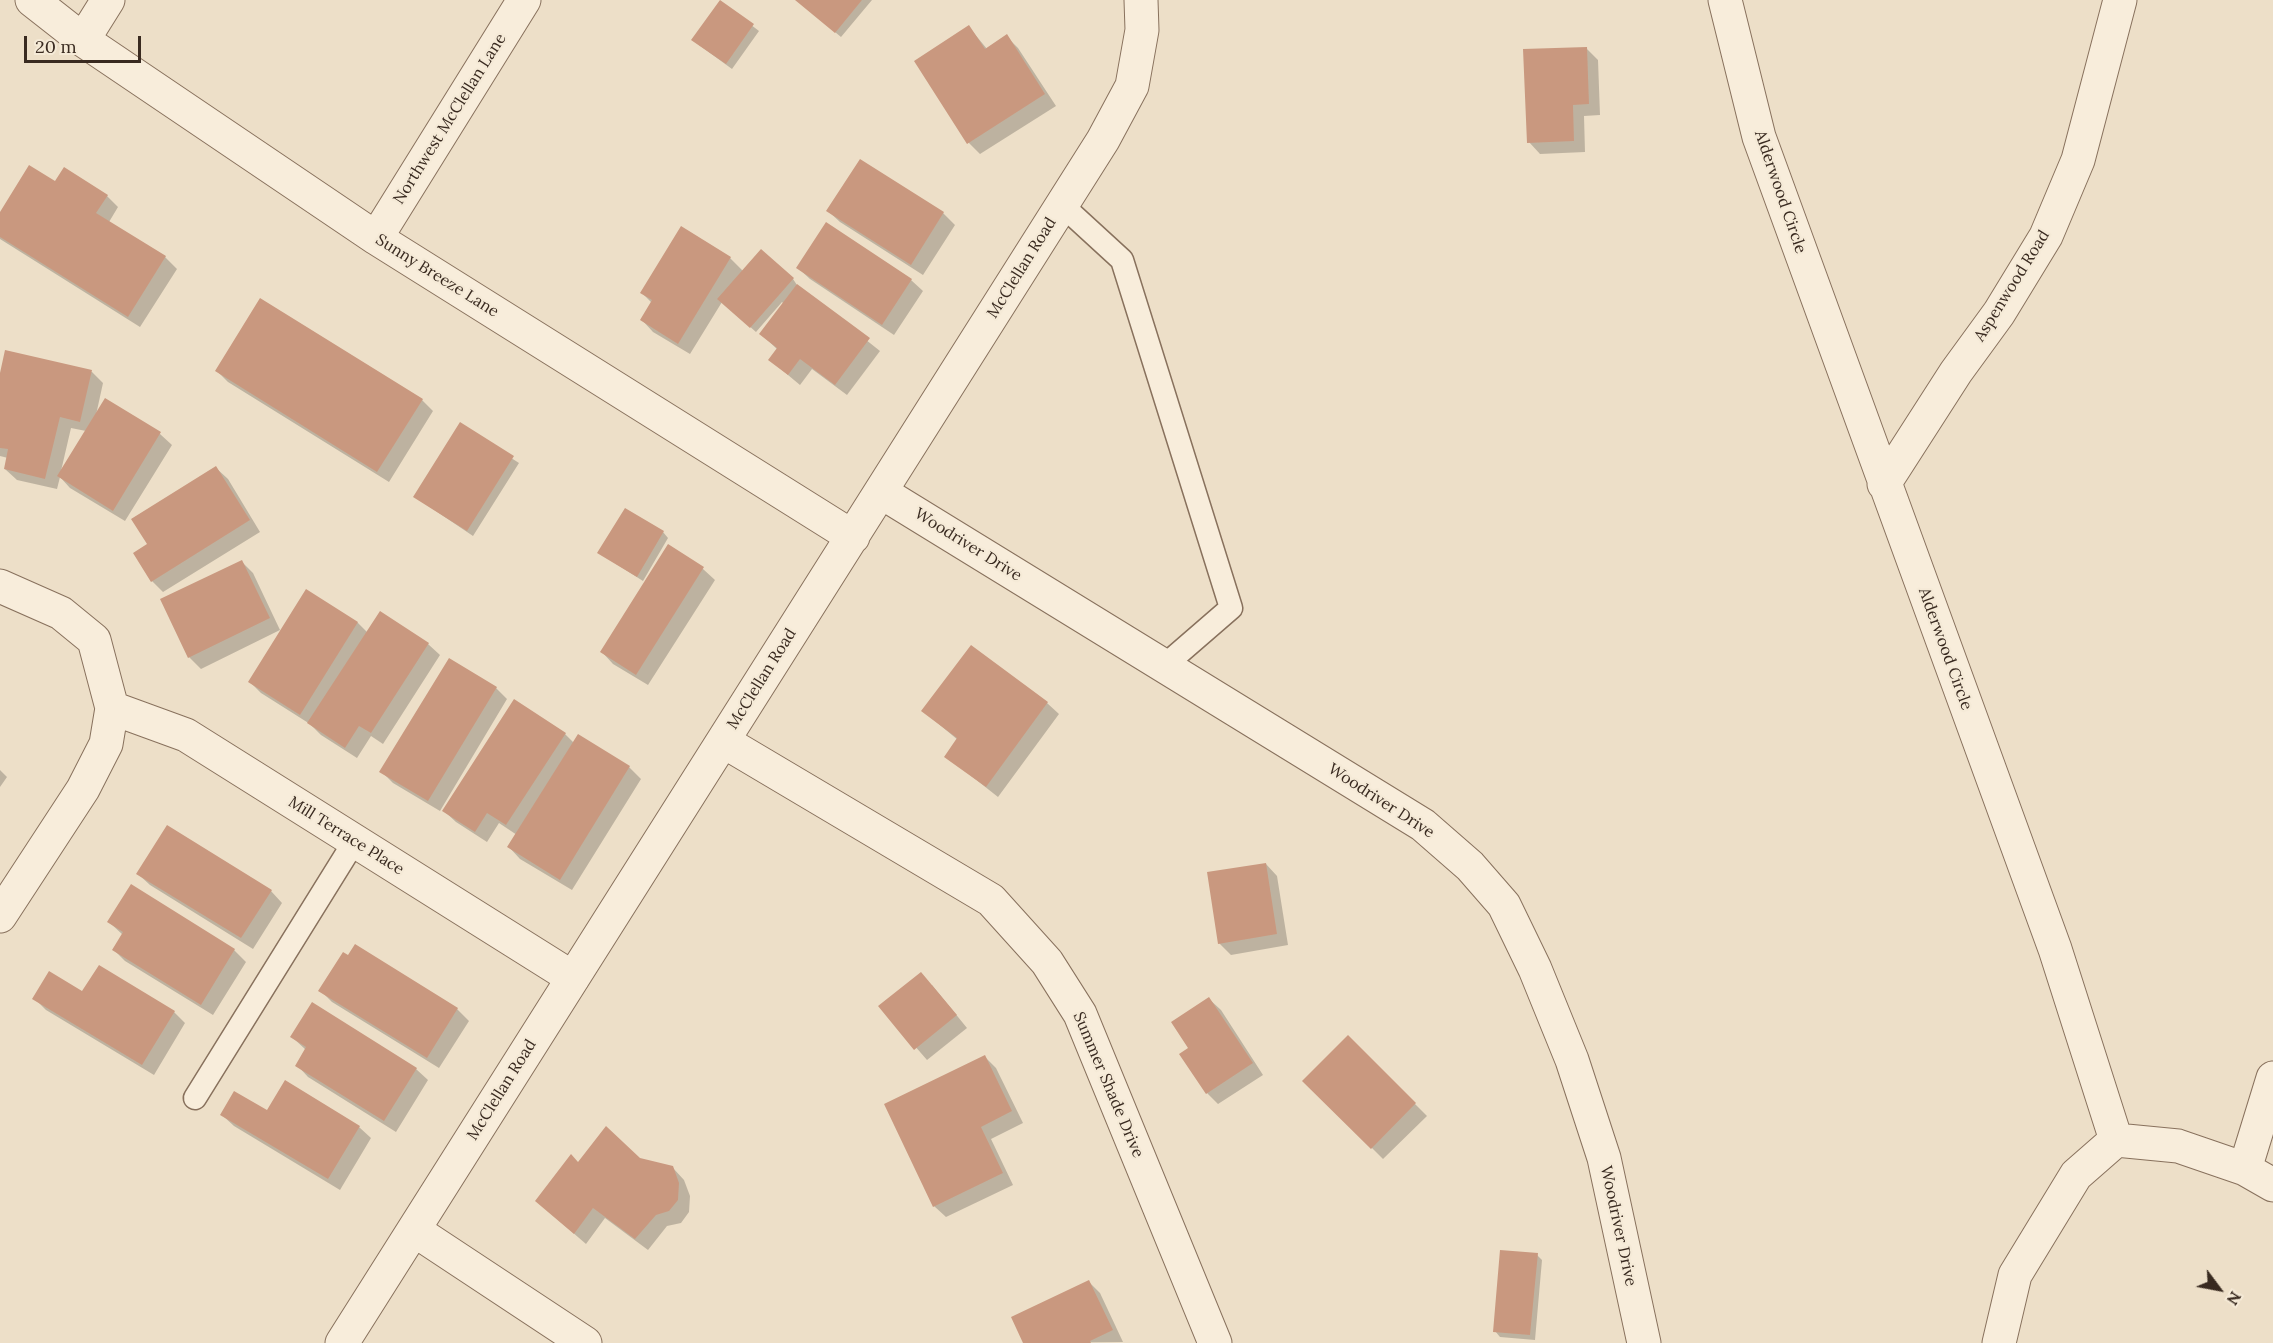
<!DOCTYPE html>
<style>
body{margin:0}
#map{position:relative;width:2273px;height:1343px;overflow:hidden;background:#eddfc8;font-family:Lora,serif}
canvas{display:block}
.north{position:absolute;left:2189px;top:1259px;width:60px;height:60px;-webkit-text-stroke:4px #f5ead7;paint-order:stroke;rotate:122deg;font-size:16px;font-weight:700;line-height:24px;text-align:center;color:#392a20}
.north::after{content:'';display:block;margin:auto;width:21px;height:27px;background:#392a20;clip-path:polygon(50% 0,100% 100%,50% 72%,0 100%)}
.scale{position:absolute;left:24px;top:36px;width:117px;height:27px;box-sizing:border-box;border:3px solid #392a20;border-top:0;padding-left:8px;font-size:18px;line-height:21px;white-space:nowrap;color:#392a20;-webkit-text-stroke:4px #f5ead7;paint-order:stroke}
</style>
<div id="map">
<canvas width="2273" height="1343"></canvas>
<div class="north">N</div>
<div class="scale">20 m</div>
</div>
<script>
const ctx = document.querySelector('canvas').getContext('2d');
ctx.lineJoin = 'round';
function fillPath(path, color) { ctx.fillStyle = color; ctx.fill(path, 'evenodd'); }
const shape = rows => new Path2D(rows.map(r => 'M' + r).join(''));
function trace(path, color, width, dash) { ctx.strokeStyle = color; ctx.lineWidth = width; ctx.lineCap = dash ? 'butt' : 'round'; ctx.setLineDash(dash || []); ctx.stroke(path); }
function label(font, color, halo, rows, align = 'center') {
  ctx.font = font + ' Lora,serif'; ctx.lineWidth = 4.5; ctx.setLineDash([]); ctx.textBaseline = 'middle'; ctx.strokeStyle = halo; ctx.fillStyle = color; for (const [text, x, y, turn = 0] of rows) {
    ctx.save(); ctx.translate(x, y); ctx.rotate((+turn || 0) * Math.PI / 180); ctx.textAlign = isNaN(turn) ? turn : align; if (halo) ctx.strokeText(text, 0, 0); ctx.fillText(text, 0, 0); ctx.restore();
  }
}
fillPath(shape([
 [796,0,872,0,841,37],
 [721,2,759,31,732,69,699,45],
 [969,27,987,49,1006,36,1018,48,1056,106,980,154,969,143],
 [1586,48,1598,60,1600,115,1584,116,1585,152,1540,154,1529,142],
 [56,183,107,196,118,207,109,222,165,257,177,269,140,327,0,239,0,215],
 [828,211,943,213,955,225,923,275,840,222],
 [730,258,743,271,793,279,797,285,880,351,847,395,812,369,800,385,770,360,778,350,761,334,784,304,782,302,756,332,722,302,690,354,653,332,642,320,652,303,642,293],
 [798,268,911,280,923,291,894,335,810,279],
 [7,351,92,372,103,383,96,415,106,400,160,434,172,445,125,521,70,488,60,477,57,489,17,480,5,469,8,458,0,456,0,379],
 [71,428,86,431,61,471],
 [217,371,422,400,433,411,389,482,228,382],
 [460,425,519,463,473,536,415,497],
 [216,468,228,479,260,532,163,592,152,581,149,545],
 [663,532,668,538,643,581,599,553],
 [669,546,703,569,715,580,648,685,613,664,602,652],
 [242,562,253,573,280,630,201,669,189,657,162,600],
 [306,591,358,623,368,633,428,644,440,655,383,744,371,736,357,758,321,735,310,724,261,693,250,682],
 [496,688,507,699,440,811,393,783,381,771],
 [1047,703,1059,714,998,797,946,756,958,740,923,711],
 [565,734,574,743,629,767,641,779,572,890,520,859,509,847,517,835,499,823,487,842,456,822,444,811],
 [0,770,7,777,0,787],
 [1266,864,1277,876,1288,945,1231,955,1219,943],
 [138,874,271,891,282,903,253,949,150,885],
 [131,886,234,950,246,962,213,1015,125,961,114,950,123,935,109,922],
 [932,985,967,1028,927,1060,881,1007],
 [320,990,457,1009,469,1021,439,1068,332,1002],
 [83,994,174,1012,185,1023,154,1075,46,1010,34,998],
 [1209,999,1221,1010,1263,1075,1218,1104,1207,1093,1190,1049],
 [292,1037,416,1069,428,1080,396,1132,308,1077,297,1065,306,1050],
 [1348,1037,1427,1116,1383,1159,1305,1081],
 [985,1057,996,1068,1023,1123,991,1139,1013,1185,946,1217,934,1206],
 [267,1112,359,1127,371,1138,340,1190,234,1126,222,1115],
 [639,1159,673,1168,684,1180,690,1196,689,1212,681,1223,667,1226,648,1250,605,1218,586,1244,549,1212,579,1164],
 [1537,1255,1542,1260,1535,1340,1500,1337,1495,1331],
 [1089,1282,1100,1293,1123,1342,1025,1343]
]), '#0003');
fillPath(shape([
 [720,0,754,24,726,64,691,40],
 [795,0,862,0,835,33],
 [969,25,985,49,1007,34,1045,94,967,144,914,61],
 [1587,47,1589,104,1573,105,1574,141,1527,143,1523,49],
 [860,159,944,212,911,265,826,211],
 [29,165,55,181,64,167,108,195,96,213,166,256,128,317,0,237,0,212],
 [826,222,912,279,882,325,796,268],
 [681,226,731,257,678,344,640,320,652,300,640,293],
 [761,249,794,278,750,328,717,299],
 [797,284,870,338,835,385,800,359,788,375,768,360,777,348,759,334],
 [260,298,423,399,377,472,215,371],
 [5,350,92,370,80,422,60,417,45,479,4,469,8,449,0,448,0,373],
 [105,398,161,432,113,511,57,476],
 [460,422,514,456,467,531,413,497],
 [216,466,250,520,151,582,133,553,147,544,131,519],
 [625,508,664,531,637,577,597,553],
 [668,544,704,567,636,675,600,652],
 [242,560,270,618,188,658,160,599],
 [306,589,358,622,300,715,248,682],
 [380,611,429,643,371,733,359,726,345,748,307,723],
 [971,645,1048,702,986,787,944,757,957,738,921,711],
 [449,658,497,687,428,801,379,772],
 [514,699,566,733,506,825,487,813,475,832,442,811],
 [578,734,630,766,560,880,507,847],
 [167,825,272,890,241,938,136,874],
 [1266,863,1277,934,1218,944,1207,872],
 [131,884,235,949,201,1005,112,950,123,932,107,922],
 [355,944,458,1008,427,1058,318,991,343,952,348,955],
 [99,965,175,1011,142,1065,32,999,49,971,82,991],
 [921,972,957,1015,914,1050,878,1006],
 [1209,997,1253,1063,1206,1094,1179,1054,1188,1048,1171,1022],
 [312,1002,417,1068,384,1121,295,1066,306,1047,290,1037],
 [1348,1035,1416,1103,1371,1149,1302,1081],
 [985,1055,1012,1111,981,1127,1003,1173,933,1207,884,1104],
 [285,1080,360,1126,328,1179,220,1115,234,1091,267,1110],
 [606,1126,640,1158,673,1166,679,1183,678,1200,669,1211,656,1215,635,1239,593,1208,574,1234,535,1201,571,1154,578,1162],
 [1500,1250,1538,1253,1530,1335,1493,1332],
 [1089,1280,1113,1330,1090,1341,1091,1343,1023,1343,1011,1317]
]), '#c9987f');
const lane = shape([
 [1062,205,1122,260,1231,608,1164,666],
 [195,1098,354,842]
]);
const street = shape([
 [32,0,83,40,376,238,853,537],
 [1725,0,1759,137,2055,949,2116,1140,2178,1146,2245,1169,2273,1185],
 [83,40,108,0],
 [376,238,524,0],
 [1884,484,1956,372,1999,313,2046,236,2078,160,2120,0],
 [881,492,1423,825,1470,866,1504,905,1535,969,1572,1060,1604,1158,1644,1343],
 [0,586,61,613,94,640,112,708,106,744,83,789,0,916],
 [112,708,186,735,573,978],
 [723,741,991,900,1047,962,1080,1014,1215,1343],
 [2245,1169,2273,1078],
 [414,1230,585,1343],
 [342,1343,1103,140,1132,86,1142,30,1141,0],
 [1999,1343,2015,1275,2076,1175,2116,1140]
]);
trace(lane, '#88715d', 25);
trace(street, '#88715d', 35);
trace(lane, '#f8eddb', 22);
trace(street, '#f8eddb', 33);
label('16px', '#392a20', '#f5ead7', [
 ["Northwest McClellan Lane",450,119,-58],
 ["Alderwood Circle",1780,192,71],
 ["McClellan Road",1022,268,-58],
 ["Sunny Breeze Lane",437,276,32],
 ["Aspenwood Road",2012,286,-58],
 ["Woodriver Drive",968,545,32],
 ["Alderwood Circle",1945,649,70],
 ["McClellan Road",762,679,-58],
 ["Woodriver Drive",1381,801,33],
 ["Mill Terrace Place",346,836,32],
 ["Summer Shade Drive",1108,1085,67],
 ["McClellan Road",502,1090,-58],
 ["Woodriver Drive",1618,1226,78]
]);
</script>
